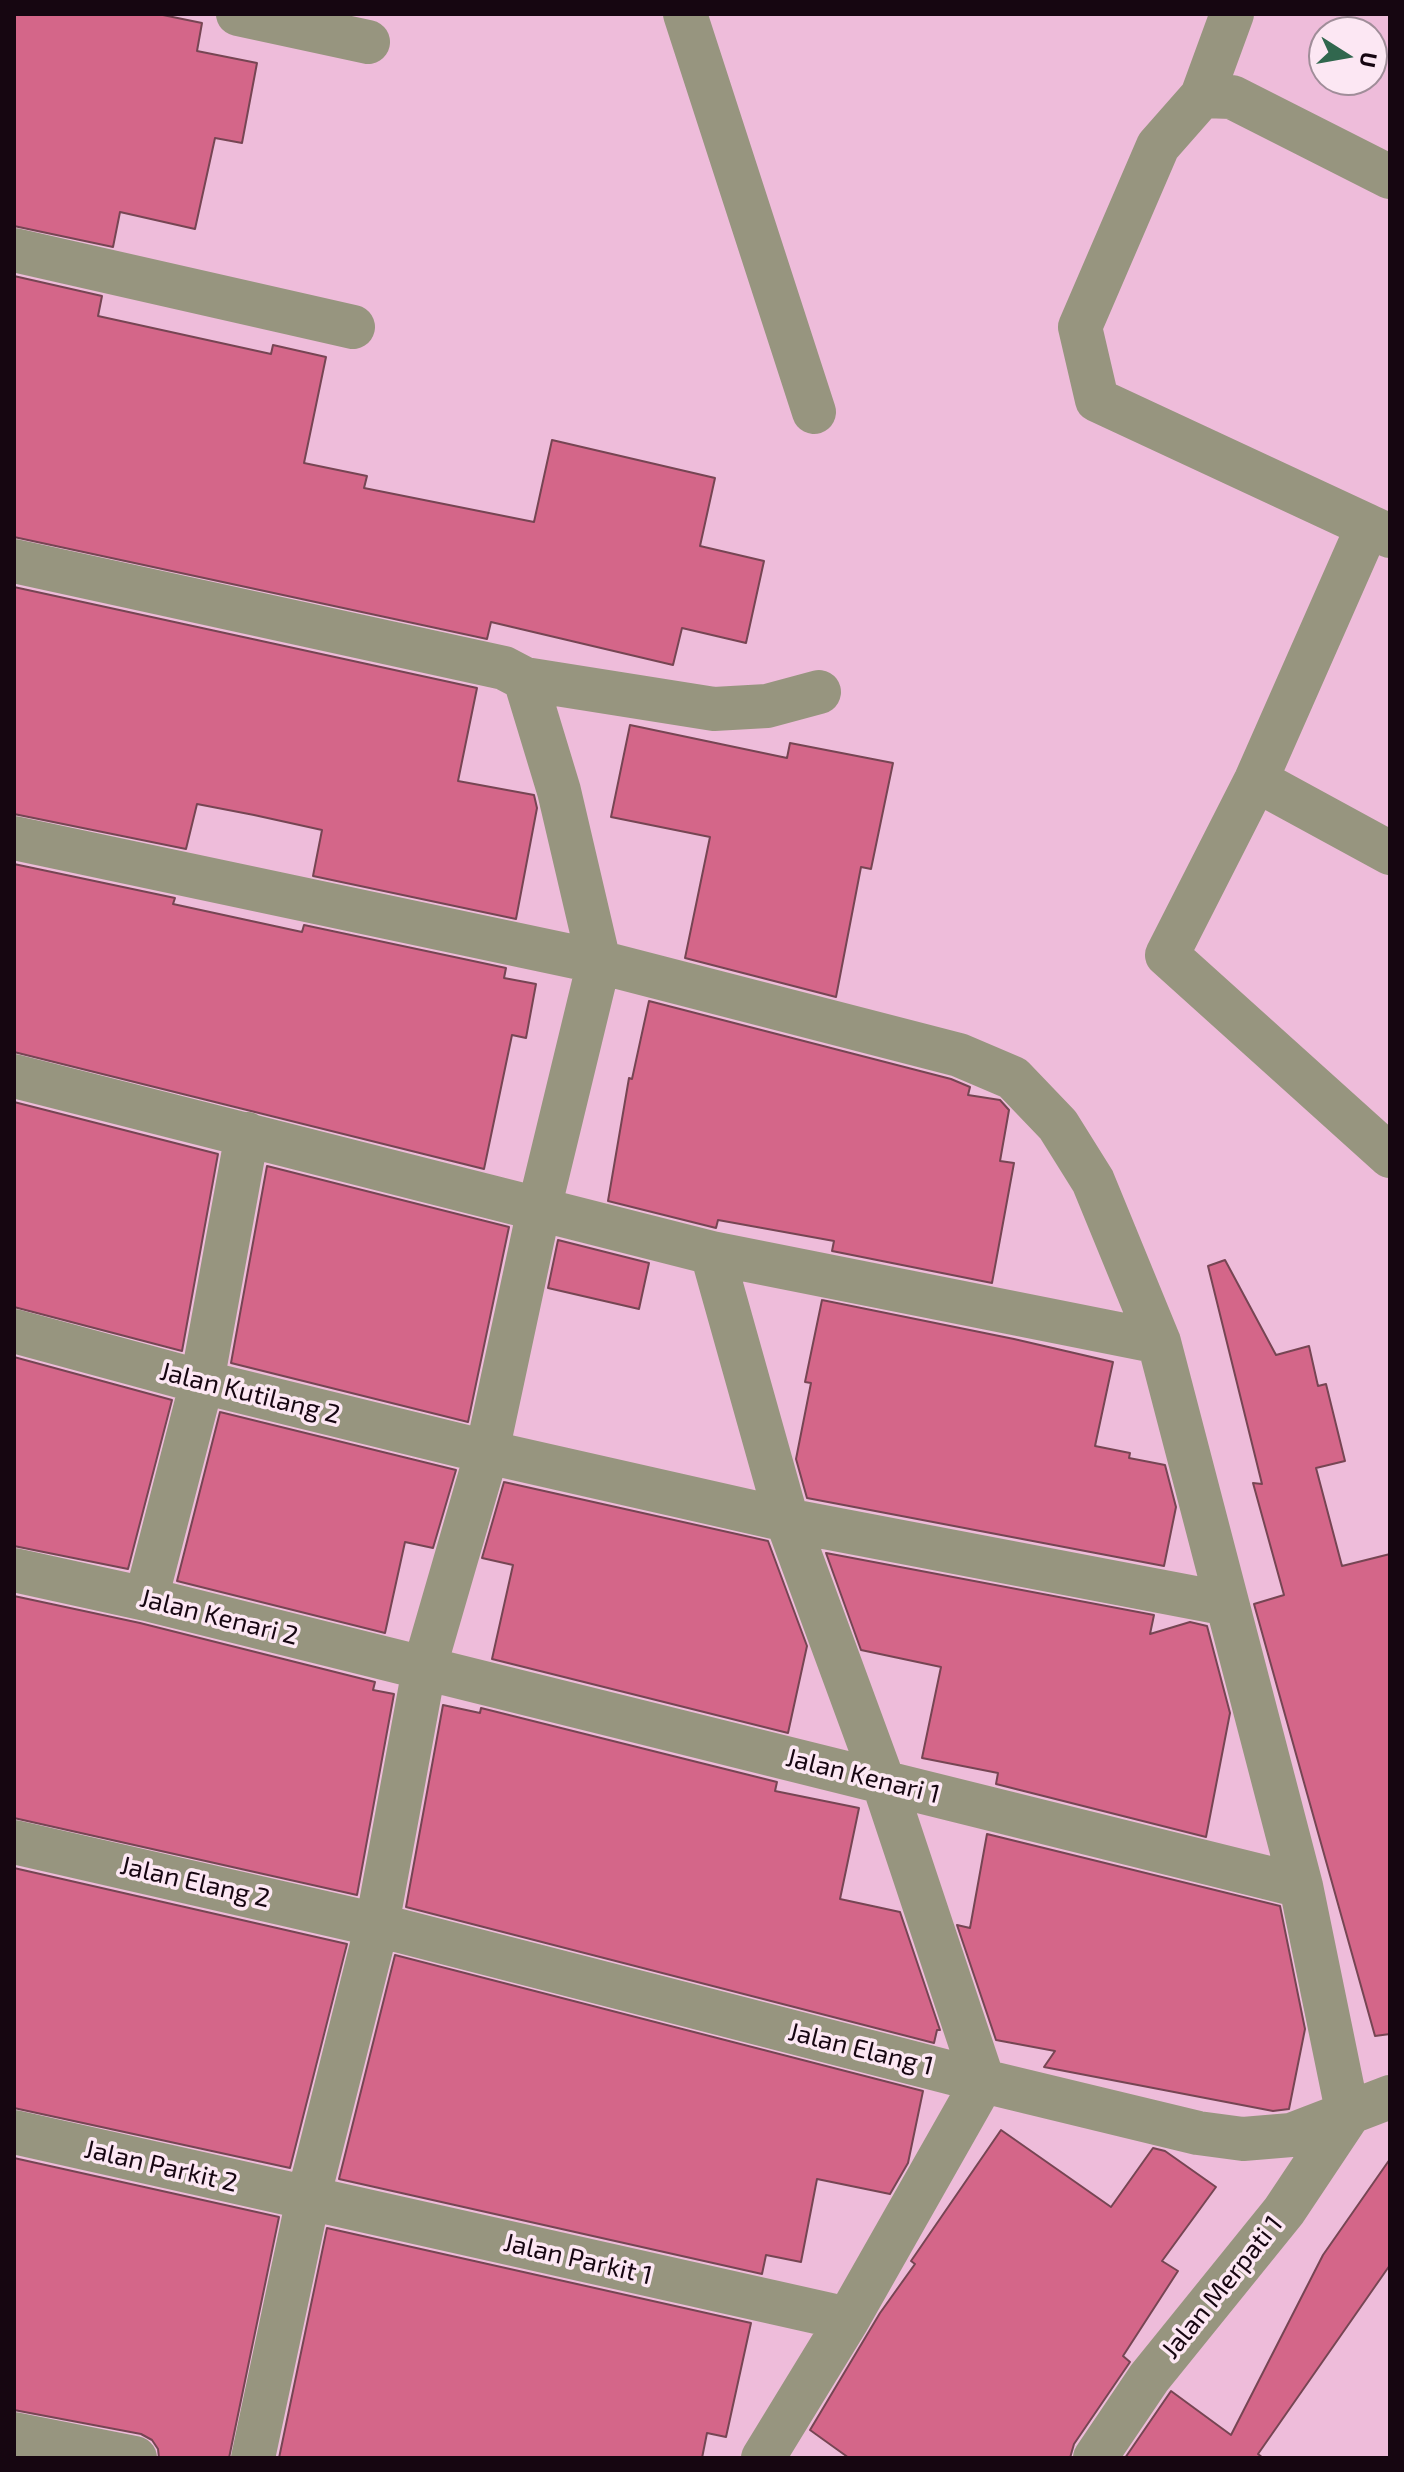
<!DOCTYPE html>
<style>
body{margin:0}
#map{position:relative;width:1404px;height:2472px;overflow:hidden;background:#eebcda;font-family:"Exo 2",sans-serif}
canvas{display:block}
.frame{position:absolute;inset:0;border:16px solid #160611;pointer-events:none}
.north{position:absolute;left:1308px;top:16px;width:80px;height:80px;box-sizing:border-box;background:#fce7f3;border:2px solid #a08d99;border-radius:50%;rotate:101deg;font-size:22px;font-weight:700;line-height:32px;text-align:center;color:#160611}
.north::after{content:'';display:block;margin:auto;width:28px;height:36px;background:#31674e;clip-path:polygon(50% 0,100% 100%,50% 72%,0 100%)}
</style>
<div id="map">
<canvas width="1404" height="2472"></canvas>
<div class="frame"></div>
<div class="north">U</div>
</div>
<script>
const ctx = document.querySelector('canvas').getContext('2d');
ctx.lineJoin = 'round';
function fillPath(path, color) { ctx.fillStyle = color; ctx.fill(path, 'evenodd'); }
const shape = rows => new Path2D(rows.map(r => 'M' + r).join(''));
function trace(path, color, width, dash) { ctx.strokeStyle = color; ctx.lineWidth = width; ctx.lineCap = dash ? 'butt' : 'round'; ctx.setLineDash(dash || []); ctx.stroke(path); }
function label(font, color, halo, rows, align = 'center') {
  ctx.font = font + ' "Exo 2",sans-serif'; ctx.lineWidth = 7; ctx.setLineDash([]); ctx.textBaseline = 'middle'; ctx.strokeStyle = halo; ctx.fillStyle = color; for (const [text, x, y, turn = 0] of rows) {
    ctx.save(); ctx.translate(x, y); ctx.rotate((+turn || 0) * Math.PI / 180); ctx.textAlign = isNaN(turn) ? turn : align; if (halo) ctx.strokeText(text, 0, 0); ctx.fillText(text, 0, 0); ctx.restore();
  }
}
const building = shape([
 [14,14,158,14,202,23,197,51,257,63,242,143,215,138,195,229,120,212,113,247,14,226,14,14],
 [14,276,102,296,98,316,271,354,273,345,326,357,304,463,367,476,364,488,534,522,552,440,715,478,700,546,764,561,746,643,682,628,673,665,491,622,487,639,14,537,14,276],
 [14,587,477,688,458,781,534,795,537,808,516,919,313,876,322,830,254,815,197,804,186,849,14,814,14,587],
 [630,725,787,758,790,743,893,763,871,869,861,867,836,997,685,958,710,837,611,817,630,725],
 [14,864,175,898,173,904,302,932,304,925,506,968,504,978,536,984,526,1038,512,1035,484,1169,14,1052,14,864],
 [649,1001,951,1079,970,1087,968,1095,1000,1100,1009,1110,1000,1161,1014,1163,992,1283,832,1251,834,1241,718,1220,716,1228,608,1201,629,1078,632,1079,649,1001],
 [14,1102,218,1154,182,1351,14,1307,14,1102],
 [267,1166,509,1227,468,1422,231,1363,267,1166],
 [558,1240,649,1263,639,1309,548,1288,558,1240],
 [1225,1260,1276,1355,1309,1346,1318,1386,1326,1384,1345,1461,1316,1468,1342,1566,1390,1554,1390,2034,1375,2036,1254,1604,1284,1595,1253,1483,1262,1484,1208,1266,1225,1260],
 [822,1300,1014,1339,1113,1362,1095,1446,1130,1453,1129,1458,1165,1465,1176,1507,1164,1566,807,1498,796,1459,811,1383,805,1382,822,1300],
 [14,1357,172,1400,128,1569,14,1546,14,1357],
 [220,1412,456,1470,433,1548,405,1542,385,1633,177,1581,220,1412],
 [504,1482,768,1541,807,1646,788,1733,492,1659,513,1565,482,1558,504,1482],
 [826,1553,1154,1615,1150,1634,1190,1622,1207,1626,1230,1713,1206,1837,996,1784,998,1773,922,1758,941,1667,861,1650,826,1553],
 [14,1596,140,1623,375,1682,373,1690,394,1694,357,1895,14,1818,14,1596],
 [443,1705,480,1713,481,1708,777,1782,775,1791,859,1808,840,1899,900,1912,940,2030,937,2030,934,2043,406,1907,443,1705],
 [987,1834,1280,1906,1305,2029,1289,2109,1273,2111,1044,2067,1055,2051,996,2040,957,1925,970,1928,987,1834],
 [14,1868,347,1944,290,2168,14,2108,14,1868],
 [395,1955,923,2091,908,2163,890,2194,817,2179,801,2262,766,2255,762,2274,339,2179,395,1955],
 [1001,2130,1111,2207,1153,2148,1165,2151,1216,2187,1162,2261,1178,2271,1123,2356,1130,2362,1074,2444,1070,2458,849,2458,810,2430,880,2313,915,2264,911,2261,1001,2130],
 [14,2158,279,2217,229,2458,159,2458,158,2449,152,2440,141,2434,14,2410,14,2158],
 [1390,2159,1390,2265,1258,2454,1263,2458,1125,2458,1171,2391,1231,2435,1323,2255,1390,2159],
 [327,2228,751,2323,726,2437,707,2433,702,2458,279,2458,327,2228]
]);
fillPath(building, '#d46689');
trace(building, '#764553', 2);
trace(shape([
 [238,14,368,42],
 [685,14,814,412],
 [1202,96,1232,14],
 [14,250,353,327],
 [1368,526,1097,400,1080,327,1158,146,1202,96,1232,97,1390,177],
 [1390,536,1368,526,1256,780,1167,955,1390,1156],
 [14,561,504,668,525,679,559,791,599,962,539,1209,487,1452,424,1669,377,1925,308,2199,253,2458],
 [525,679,714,709,767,706,819,692],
 [1256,780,1390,853],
 [14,838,599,962,959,1055,1013,1078,1058,1125,1093,1181,1159,1342,1301,1886,1348,2115],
 [14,1076,712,1253,1159,1342],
 [712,1253,787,1520,883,1781,983,2081,848,2319,763,2458],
 [14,1331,202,1382,487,1452,787,1520,1227,1604],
 [14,1570,146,1599,1301,1886],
 [146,1599,202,1382,247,1134],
 [14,1842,377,1925,983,2081,1198,2133,1243,2139,1291,2135,1390,2097],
 [14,2132,848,2319],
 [14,2434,135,2458],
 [1095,2458,1149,2378,1284,2211,1348,2115]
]), '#97957f', 44);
label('26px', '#160611', '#fce7f3', [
 ["Jalan Kutilang 2",250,1393,14],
 ["Jalan Kenari 2",219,1617,14],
 ["Jalan Kenari 1",863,1776,14],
 ["Jalan Elang 2",195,1882,13],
 ["Jalan Elang 1",861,2049,14],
 ["Jalan Parkit 2",161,2166,13],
 ["Jalan Parkit 1",578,2259,13],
 ["Jalan Merpati 1",1222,2287,-51]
]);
</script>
